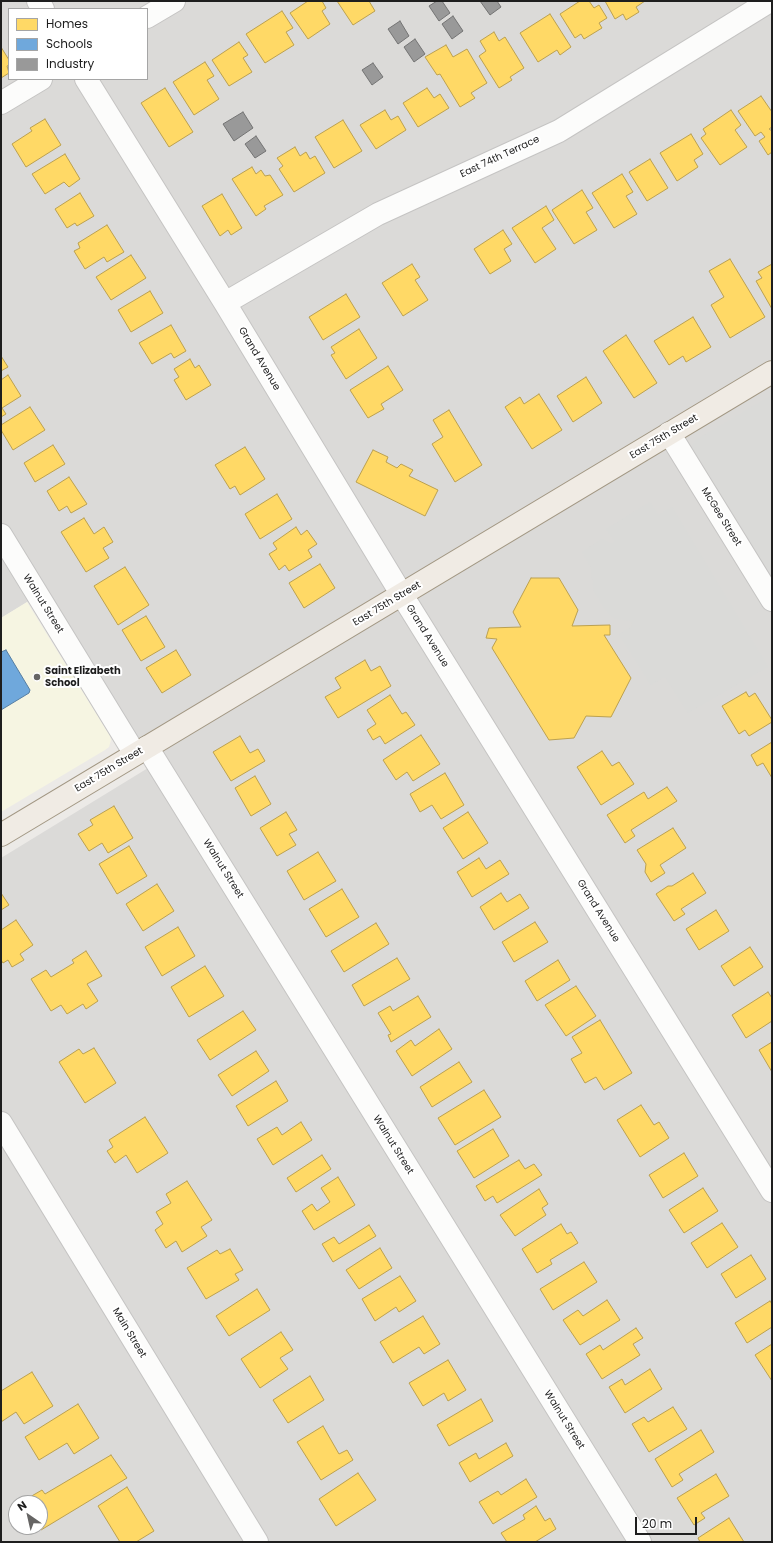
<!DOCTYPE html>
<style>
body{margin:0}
#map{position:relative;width:773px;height:1543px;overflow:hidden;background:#eceae7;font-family:Poppins,sans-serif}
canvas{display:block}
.frame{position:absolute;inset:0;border:2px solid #1e1e1e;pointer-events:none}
.legend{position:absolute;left:8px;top:8px;width:140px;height:72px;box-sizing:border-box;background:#fff;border:1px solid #a5a5a5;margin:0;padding:5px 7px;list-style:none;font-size:12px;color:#1e1e1e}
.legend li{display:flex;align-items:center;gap:8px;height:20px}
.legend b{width:20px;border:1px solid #a5a5a5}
.north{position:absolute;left:8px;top:1495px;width:40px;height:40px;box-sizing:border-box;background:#fff;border:1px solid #a5a5a5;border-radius:50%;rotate:326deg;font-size:11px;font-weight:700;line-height:16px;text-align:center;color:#1e1e1e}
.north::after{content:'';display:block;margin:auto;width:14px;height:18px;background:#666564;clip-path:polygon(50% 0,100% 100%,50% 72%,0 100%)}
.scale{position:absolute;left:635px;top:1517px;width:62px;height:18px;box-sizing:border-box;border:2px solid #1e1e1e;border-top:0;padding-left:5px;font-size:12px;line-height:14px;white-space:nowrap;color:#1e1e1e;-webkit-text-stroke:3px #fff;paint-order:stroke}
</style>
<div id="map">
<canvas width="773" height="1543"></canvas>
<div class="frame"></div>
<ul class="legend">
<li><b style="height:11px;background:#ffd966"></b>Homes</li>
<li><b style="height:11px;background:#6fa8dc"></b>Schools</li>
<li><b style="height:11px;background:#999"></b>Industry</li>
</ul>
<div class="north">N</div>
<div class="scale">20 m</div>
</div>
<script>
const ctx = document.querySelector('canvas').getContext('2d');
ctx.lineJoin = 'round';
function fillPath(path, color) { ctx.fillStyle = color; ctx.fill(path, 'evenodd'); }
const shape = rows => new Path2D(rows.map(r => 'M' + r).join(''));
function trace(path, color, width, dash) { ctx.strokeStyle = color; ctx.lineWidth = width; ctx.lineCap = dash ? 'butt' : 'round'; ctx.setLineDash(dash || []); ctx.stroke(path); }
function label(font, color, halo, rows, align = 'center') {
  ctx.font = font + ' Poppins,sans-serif'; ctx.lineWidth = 4; ctx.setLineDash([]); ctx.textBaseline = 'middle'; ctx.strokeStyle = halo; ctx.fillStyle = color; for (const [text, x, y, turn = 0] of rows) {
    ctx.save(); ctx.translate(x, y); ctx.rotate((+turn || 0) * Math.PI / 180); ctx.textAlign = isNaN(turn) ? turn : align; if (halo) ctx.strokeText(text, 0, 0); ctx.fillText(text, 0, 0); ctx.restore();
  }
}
fillPath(shape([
 [1,1,772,1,772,1542,1,1542,1,858,148,768,47,590,1,618],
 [9,9,147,9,147,79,9,79],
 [16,1503,40,1503,40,1527,16,1527]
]), '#dbdad8');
fillPath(shape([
 [27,602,110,736,111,740,109,747,105,750,1,812,1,618]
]), '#f6f5e2');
fillPath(shape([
 [772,395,772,584,691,451,694,443,697,439],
 [650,502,658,515,672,507,768,667,688,713,666,678,662,678,651,685,619,634,631,627,632,622,630,621,616,619,611,616,607,612,594,591,590,566,582,552,602,539,610,543,613,543,614,541,606,529]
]), '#dadad8');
const homes = shape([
 [308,1,322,1,326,8,322,11,330,24,308,39,290,13,308,1],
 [337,1,369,1,375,11,353,25,337,1],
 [580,1,589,1,594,8,599,5,607,18,599,23,602,28,584,39,581,34,575,38,560,14,580,1],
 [605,1,645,1,636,7,639,12,626,20,623,14,615,19,605,1],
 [282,11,293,28,286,32,294,45,265,63,246,34,282,11],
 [550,14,571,47,560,55,557,50,538,62,520,33,550,14],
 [494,32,499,41,505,37,524,68,510,77,512,80,499,88,479,56,486,51,480,41,494,32],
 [239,42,248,55,243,58,252,72,229,86,212,60,239,42],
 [446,45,453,57,467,49,487,83,471,93,475,98,460,107,440,74,437,75,425,57,446,45],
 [1,47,9,60,9,65,7,66,9,73,1,78,1,47],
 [205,62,214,76,207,80,219,99,194,115,173,82,205,62],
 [165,88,193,132,169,147,141,103,165,88],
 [427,88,434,98,440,94,449,108,418,127,403,103,427,88],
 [761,96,772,112,772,127,769,129,772,131,772,152,768,155,759,141,765,137,761,132,755,136,738,111,761,96],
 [385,110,391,120,398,116,406,130,376,149,360,125,385,110],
 [731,110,741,125,735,130,747,147,720,165,701,138,706,134,703,129,731,110],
 [45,119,61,145,26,167,12,144,32,131,30,128,45,119],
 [343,120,362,151,334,168,315,137,343,120],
 [691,134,703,154,694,160,698,167,677,181,660,153,691,134],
 [295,147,300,156,306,152,310,159,315,156,325,173,294,192,279,169,283,166,277,158,295,147],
 [65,154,80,179,69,187,64,182,45,194,32,174,65,154],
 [650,159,668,188,647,201,629,172,650,159],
 [252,167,256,174,261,170,265,176,270,175,283,195,264,206,266,209,256,216,232,179,252,167],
 [622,174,633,192,626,196,637,214,614,228,592,193,622,174],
 [582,190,593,208,586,212,597,230,574,244,552,210,582,190],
 [80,193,94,216,77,226,75,223,67,228,55,209,80,193],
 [222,194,242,228,231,235,228,230,220,236,202,206,222,194],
 [546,206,554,220,542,228,556,249,535,263,512,228,546,206],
 [107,225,124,252,107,262,104,257,85,269,74,251,80,248,78,243,107,225],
 [503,230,512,244,504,249,511,261,490,274,474,249,503,230],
 [131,255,146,278,111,300,96,277,131,255],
 [730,259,765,317,730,338,711,305,724,297,709,271,730,259],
 [412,264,420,277,415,280,428,300,403,316,382,283,412,264],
 [772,264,772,309,756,281,762,278,758,272,772,264],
 [150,291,163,313,131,332,118,310,150,291],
 [346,294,360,317,323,340,309,317,346,294],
 [693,317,711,347,686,362,683,356,669,365,654,341,693,317],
 [171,325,186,351,174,358,171,353,152,364,139,343,171,325],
 [359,329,377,358,346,379,331,355,335,353,331,347,359,329],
 [626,335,657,383,634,398,603,351,626,335],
 [1,356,8,367,1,371,1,356],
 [190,359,195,368,199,365,211,385,186,400,174,380,179,377,174,369,190,359],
 [388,366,403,390,381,404,384,409,368,418,350,390,388,366],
 [8,375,21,396,2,408,6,414,1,417,1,380,8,375],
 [586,377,602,403,573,422,557,396,586,377],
 [539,394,562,430,532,449,505,407,520,397,524,404,539,394],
 [30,407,45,430,13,450,1,430,1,425,30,407],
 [449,410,482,465,455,482,432,444,443,437,433,420,449,410],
 [53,445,65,464,35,482,24,463,53,445],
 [245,447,265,479,240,495,235,486,230,489,215,465,245,447],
 [373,450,388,457,386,462,397,468,401,464,413,470,409,476,438,490,425,516,356,482,373,450],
 [69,477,87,504,71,513,67,506,59,511,47,491,69,477],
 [277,494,292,519,260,539,245,514,277,494],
 [84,518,94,534,104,527,113,542,103,548,109,558,86,572,61,532,84,518],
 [296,527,301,535,307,530,317,544,308,550,312,557,289,571,285,565,279,570,269,554,277,549,273,543,296,527],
 [320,564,335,588,304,608,289,583,320,564],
 [125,567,149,605,118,625,94,586,125,567],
 [531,578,559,578,578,610,572,626,610,625,610,635,604,635,631,678,611,717,586,716,574,738,549,740,492,648,497,639,486,638,489,628,521,627,513,612,531,578],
 [146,616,165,647,141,661,122,630,146,616],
 [176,650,191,675,162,693,146,668,176,650],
 [365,660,371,671,380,666,391,686,338,718,325,697,341,688,335,678,365,660],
 [746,692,749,697,755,693,772,720,772,722,749,736,745,730,739,734,722,706,746,692],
 [390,695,402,714,406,712,415,725,385,744,380,736,373,740,367,730,376,724,367,710,390,695],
 [421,735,440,764,413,781,407,772,396,780,383,760,421,735],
 [240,736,250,753,258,749,265,761,231,781,213,752,240,736],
 [772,742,772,778,763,763,757,766,751,755,772,742],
 [602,751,612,766,619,762,634,784,601,805,577,767,602,751],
 [445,773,464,805,441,819,432,805,420,812,410,794,445,773],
 [255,776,271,804,251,816,235,788,255,776],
 [667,787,677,801,631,830,635,836,625,843,607,815,644,792,648,799,667,787],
 [114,806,133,838,108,853,102,843,89,851,78,834,93,825,90,820,114,806],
 [286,812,297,830,289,834,296,845,277,856,260,828,286,812],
 [468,812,488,843,463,859,443,828,468,812],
 [673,828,686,848,660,865,665,873,651,882,645,872,646,864,637,850,673,828],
 [129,846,147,876,117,894,99,864,129,846],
 [318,852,336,881,304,900,287,871,318,852],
 [479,858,486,869,500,860,509,874,472,897,457,872,479,858],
 [693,873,706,893,681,909,685,914,674,921,656,894,668,886,672,886,693,873],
 [157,884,174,911,143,931,126,904,157,884],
 [342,889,359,917,326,937,309,909,342,889],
 [1,893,9,905,1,910,1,893],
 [501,893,507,902,520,894,529,908,494,930,480,907,501,893],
 [716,910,729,931,699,950,686,929,716,910],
 [16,920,33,945,20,954,24,960,12,967,8,960,3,963,1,960,1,930,16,920],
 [535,922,548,942,514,962,502,942,535,922],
 [376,923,389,944,344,972,331,951,376,923],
 [178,927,195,956,162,976,145,947,178,927],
 [750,947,763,967,734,986,721,966,750,947],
 [86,951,102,976,87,984,98,1001,86,1009,83,1004,67,1014,61,1005,51,1011,31,979,46,970,51,977,74,963,72,960,86,951],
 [397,958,410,979,364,1006,352,985,397,958],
 [558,960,570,980,537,1001,525,981,558,960],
 [205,966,224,996,189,1017,171,987,205,966],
 [576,986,596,1016,566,1036,545,1005,576,986],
 [768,992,772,998,772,1021,746,1038,732,1015,768,992],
 [418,996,431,1017,391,1042,388,1035,391,1034,378,1013,390,1006,393,1011,418,996],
 [243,1011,256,1030,210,1060,197,1040,243,1011],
 [600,1020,632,1073,604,1090,596,1077,585,1083,571,1059,582,1053,572,1037,600,1020],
 [439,1029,452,1049,412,1076,396,1051,411,1040,415,1046,439,1029],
 [772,1042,772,1072,759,1050,772,1042],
 [94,1048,116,1083,85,1103,59,1062,79,1049,83,1054,94,1048],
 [256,1051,269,1071,232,1096,218,1075,256,1051],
 [459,1062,472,1082,432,1107,420,1087,459,1062],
 [276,1081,288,1101,248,1126,236,1106,276,1081],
 [484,1090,501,1117,455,1145,438,1118,484,1090],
 [641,1105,654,1125,659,1122,669,1138,640,1157,617,1120,641,1105],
 [145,1117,168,1153,137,1173,126,1155,115,1163,107,1151,113,1147,109,1140,145,1117],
 [301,1122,312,1140,273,1165,257,1139,277,1127,282,1135,301,1122],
 [493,1129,509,1156,474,1178,457,1151,493,1129],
 [684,1153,698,1176,663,1198,649,1175,684,1153],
 [322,1155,331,1169,296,1192,287,1178,322,1155],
 [519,1160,525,1169,534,1164,542,1175,497,1203,493,1196,485,1201,476,1186,519,1160],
 [338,1177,355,1205,314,1230,302,1211,312,1204,317,1211,330,1202,321,1188,338,1177],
 [187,1181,212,1220,201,1227,207,1236,182,1252,176,1241,166,1248,155,1230,163,1224,156,1212,171,1203,166,1194,187,1181],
 [703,1188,718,1211,684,1233,669,1210,703,1188],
 [539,1189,548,1204,542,1208,546,1215,515,1236,500,1215,539,1189],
 [722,1223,738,1247,707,1268,691,1243,722,1223],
 [561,1224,567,1234,571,1232,578,1243,550,1260,552,1264,537,1273,522,1249,561,1224],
 [369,1225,376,1236,333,1262,322,1244,334,1237,339,1244,369,1225],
 [380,1248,392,1268,359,1289,346,1270,380,1248],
 [230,1249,243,1270,235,1274,239,1280,206,1299,187,1268,217,1250,220,1254,230,1249],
 [751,1255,766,1279,736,1298,721,1274,751,1255],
 [584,1262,597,1282,553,1310,540,1289,584,1262],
 [400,1276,416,1301,399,1312,396,1307,375,1321,362,1299,400,1276],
 [257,1289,270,1310,229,1336,216,1316,257,1289],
 [607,1300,620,1320,580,1345,563,1320,578,1310,583,1316,607,1300],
 [770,1301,772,1304,772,1327,747,1343,735,1323,770,1301],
 [423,1316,440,1344,424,1354,419,1347,393,1363,380,1342,423,1316],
 [636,1328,643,1338,633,1344,640,1355,602,1379,586,1354,600,1345,603,1350,636,1328],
 [281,1332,293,1350,280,1358,288,1369,260,1388,241,1359,281,1332],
 [772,1344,772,1381,755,1355,772,1344],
 [448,1360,466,1390,448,1401,444,1393,423,1406,409,1383,448,1360],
 [650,1369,662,1389,625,1413,609,1387,622,1379,625,1385,650,1369],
 [32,1372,53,1406,24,1424,16,1412,1,1422,1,1391,32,1372],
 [310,1376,324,1400,288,1423,273,1400,310,1376],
 [481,1399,493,1421,449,1446,437,1425,481,1399],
 [78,1404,99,1438,74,1454,67,1443,39,1460,25,1437,78,1404],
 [673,1407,687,1429,649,1452,632,1424,644,1417,648,1422,673,1407],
 [323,1426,339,1454,347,1450,353,1460,321,1480,297,1442,323,1426],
 [701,1430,714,1452,679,1474,683,1480,672,1487,655,1459,701,1430],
 [506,1443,513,1456,470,1482,459,1463,476,1453,479,1459,506,1443],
 [111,1455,127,1478,41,1530,39,1527,40,1503,25,1503,23,1501,42,1490,45,1494,111,1455],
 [358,1473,376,1500,336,1526,319,1499,358,1473],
 [716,1474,729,1496,701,1513,705,1518,694,1525,677,1498,716,1474],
 [526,1479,537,1497,493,1524,479,1502,498,1491,501,1495,526,1479],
 [127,1487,154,1531,136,1542,120,1542,98,1506,127,1487],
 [536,1506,545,1521,550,1518,556,1529,535,1542,507,1542,501,1533,525,1519,523,1515,536,1506],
 [729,1518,744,1542,700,1542,698,1538,729,1518]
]);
fillPath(homes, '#ffd966');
trace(homes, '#bca150', 1);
const schools = shape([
 [6,650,30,690,29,693,1,710,1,652,6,650]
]);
fillPath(schools, '#6fa8dc');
trace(schools, '#577fa3', 1);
const industry = shape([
 [437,1,442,1,450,13,439,21,429,6,437,1],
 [480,1,497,1,501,7,490,15,480,1],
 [453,16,463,31,452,39,442,24,453,16],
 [400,21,409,36,398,44,388,29,400,21],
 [415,39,425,54,414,62,404,47,415,39],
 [373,63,383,77,372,85,362,70,373,63],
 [243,112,253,128,234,141,223,124,243,112],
 [256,136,266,151,255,158,245,144,256,136]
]);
fillPath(industry, '#999');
trace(industry, '#747474', 1);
const minor = shape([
 [38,1,43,9],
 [147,17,174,1],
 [86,79,225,303,402,595,772,1191],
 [1,103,41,79],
 [225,303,378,214,559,131,770,1],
 [669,433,772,600],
 [1,535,135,754],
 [147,747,640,1542],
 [1,1123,257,1542]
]);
const major = shape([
 [1,835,772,372]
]);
trace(minor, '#c5c4c3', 24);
trace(major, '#a29783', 24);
trace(minor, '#fcfcfb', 22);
trace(major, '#f0ebe4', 22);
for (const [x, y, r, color] of [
 [37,677,4,"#666564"]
]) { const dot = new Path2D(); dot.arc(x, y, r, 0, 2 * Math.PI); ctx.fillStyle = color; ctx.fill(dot); trace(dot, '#fff', 1.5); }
label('10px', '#1e1e1e', '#fff', [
 ["East 74th Terrace",500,157,-25],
 ["Grand Avenue",259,359,59],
 ["East 75th Street",664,437,-31],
 ["McGee Street",721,517,58],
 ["Walnut Street",43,604,58],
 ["East 75th Street",387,604,-31],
 ["Grand Avenue",427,636,58],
 ["East 75th Street",109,770,-31],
 ["Walnut Street",223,869,58],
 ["Grand Avenue",598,911,58],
 ["Walnut Street",393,1145,58],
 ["Main Street",129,1333,59],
 ["Walnut Street",564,1420,58]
]);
label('bold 10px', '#1e1e1e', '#fff', [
 ["Saint Elizabeth",45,671],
 ["School",45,683]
], 'left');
</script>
